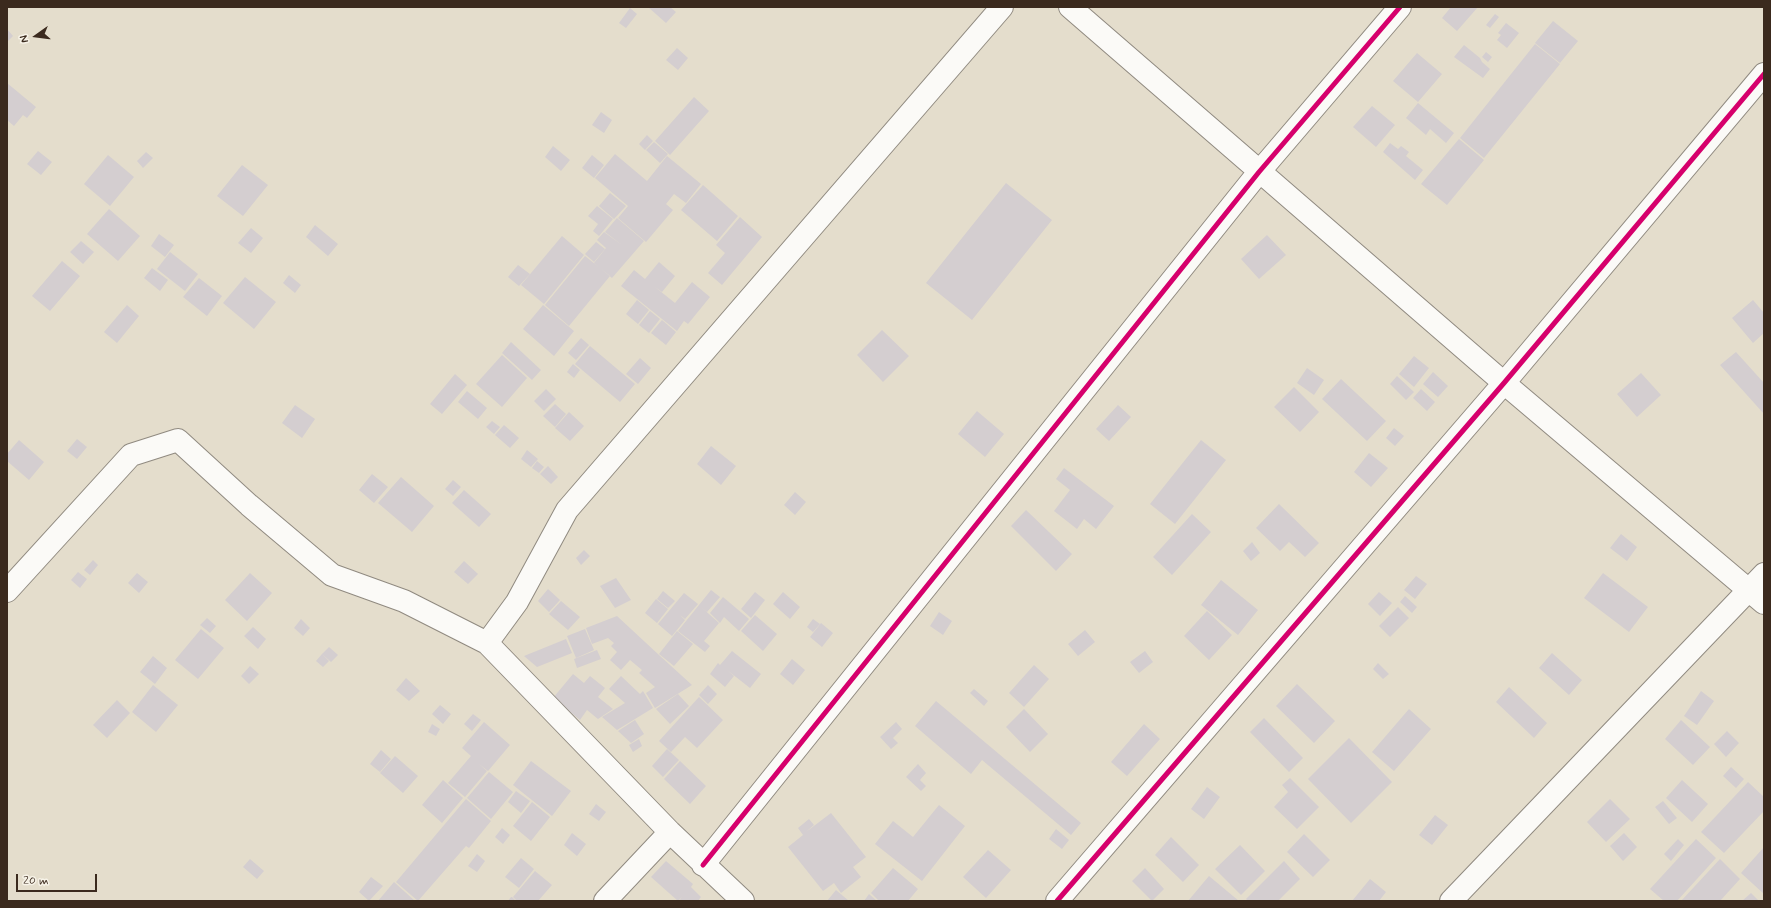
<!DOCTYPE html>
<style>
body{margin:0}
#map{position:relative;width:1771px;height:908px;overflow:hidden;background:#e4ddcc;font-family:Mynerve,sans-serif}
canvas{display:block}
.frame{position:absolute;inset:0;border:8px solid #3b2a1e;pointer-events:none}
.north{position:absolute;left:16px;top:16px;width:40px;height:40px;-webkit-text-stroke:3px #f7f3e8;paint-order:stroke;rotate:256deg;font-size:11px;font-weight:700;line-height:16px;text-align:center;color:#3b2a1e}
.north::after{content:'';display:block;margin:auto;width:14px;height:18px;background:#3b2a1e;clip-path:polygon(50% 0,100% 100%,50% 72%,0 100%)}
.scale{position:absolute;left:16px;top:874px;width:81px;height:18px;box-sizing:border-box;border:2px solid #3b2a1e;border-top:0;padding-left:5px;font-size:12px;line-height:14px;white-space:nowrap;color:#3b2a1e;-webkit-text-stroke:3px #f7f3e8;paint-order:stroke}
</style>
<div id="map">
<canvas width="1771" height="908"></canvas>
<div class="frame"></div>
<div class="north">N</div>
<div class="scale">20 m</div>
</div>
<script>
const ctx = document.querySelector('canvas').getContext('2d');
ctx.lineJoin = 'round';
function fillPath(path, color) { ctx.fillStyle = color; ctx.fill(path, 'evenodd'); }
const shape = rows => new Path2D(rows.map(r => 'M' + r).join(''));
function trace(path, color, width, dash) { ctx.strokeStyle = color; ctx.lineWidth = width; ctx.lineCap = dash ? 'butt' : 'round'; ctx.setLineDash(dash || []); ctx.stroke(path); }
fillPath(shape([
 [648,7,670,7,676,12,666,23],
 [1451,7,1478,7,1457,31,1442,18],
 [630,8,637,14,626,28,619,23],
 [1495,14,1499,17,1490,28,1486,25],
 [1553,21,1578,41,1560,63,1535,43],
 [1506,23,1519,33,1507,48,1497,40,1501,35,1498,33],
 [7,29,13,36,7,42],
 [1535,44,1560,64,1484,158,1460,138],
 [1464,45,1480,58,1482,62,1490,69,1483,78,1454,57],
 [677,48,688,58,678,70,666,60],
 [1486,52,1492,57,1488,62,1482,57],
 [1417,53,1442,74,1418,102,1393,81],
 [7,83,36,107,27,118,23,115,14,126,7,120],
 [694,97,709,111,670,155,655,141],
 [1418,103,1454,133,1446,143,1430,129,1426,135,1406,118],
 [1372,106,1395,125,1376,147,1353,127],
 [601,112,612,120,604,133,592,125],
 [647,135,653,141,645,150,639,144],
 [1459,139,1484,160,1447,205,1421,184],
 [654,142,668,154,660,163,646,150],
 [1390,143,1398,149,1401,146,1409,152,1406,156,1423,170,1415,180,1383,152],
 [553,146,570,160,561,171,545,157],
 [38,151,52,162,41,175,27,164],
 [146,152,153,158,143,168,137,161],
 [615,154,647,181,667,156,701,184,686,203,674,194,666,204,673,210,646,242,618,218,628,206,595,178],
 [108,155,134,177,110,206,84,184],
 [592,155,604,165,594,178,582,168],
 [242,165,268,185,243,216,217,196],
 [1006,183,1052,220,972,320,926,283],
 [703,185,738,216,717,241,681,210],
 [610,193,626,206,614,219,599,206],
 [597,206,613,219,599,236,593,231,598,224,588,216],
 [109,209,140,236,118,261,87,234],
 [740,217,762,237,722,285,708,273,725,253,716,245],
 [617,218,644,241,612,278,594,263,606,248,597,240,604,232,622,245,605,232],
 [315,225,338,244,328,256,306,237],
 [251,228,263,238,251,253,238,243],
 [159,234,174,245,165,257,151,246],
 [1267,235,1286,255,1259,279,1241,259],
 [562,236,584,255,544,304,521,285],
 [81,241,94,252,83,264,70,252],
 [596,242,605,249,594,262,585,254],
 [170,252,198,274,185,291,157,269],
 [585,256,610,276,569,326,545,305],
 [62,261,80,276,50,311,32,296],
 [659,262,675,276,662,292,655,287,675,303,692,282,710,297,688,324,684,321,677,331,621,286,634,270,645,279],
 [518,265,530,274,519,286,508,277],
 [152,268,168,280,160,291,144,278],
 [289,275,301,285,295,293,283,283],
 [245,277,276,302,254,329,223,303],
 [199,278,222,296,207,316,183,297],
 [637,300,649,310,638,324,626,314],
 [1753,300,1764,313,1764,333,1753,343,1732,318],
 [127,305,139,316,117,343,104,332],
 [543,305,574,331,554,356,523,329],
 [650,311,660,319,649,333,639,325],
 [662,320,676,332,666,345,651,333],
 [882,330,909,356,883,382,857,355],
 [581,338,589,345,576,360,568,353],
 [511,342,541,370,532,380,502,353],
 [590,346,635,384,620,402,575,364],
 [1736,352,1764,383,1764,414,1720,365],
 [502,355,527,378,502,407,476,384],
 [1414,356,1429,368,1414,387,1399,374],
 [640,358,651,368,638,384,626,374],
 [573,364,580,370,574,378,567,372],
 [1307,368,1324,380,1314,395,1297,383],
 [1433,372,1448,386,1438,397,1423,384],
 [1641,373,1661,395,1637,417,1617,394],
 [455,374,467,385,442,414,430,404],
 [1397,376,1414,392,1406,400,1390,384],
 [1341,379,1386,421,1367,441,1322,399],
 [1294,387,1319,412,1300,432,1274,407],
 [546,389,556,399,544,411,534,401],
 [1421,389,1435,402,1427,411,1413,398],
 [467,391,487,408,478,419,458,402],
 [555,404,566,414,555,427,543,416],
 [295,405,315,419,302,438,282,423],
 [1118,405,1131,417,1109,441,1096,429],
 [977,411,1004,434,985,457,958,434],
 [569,412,584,426,570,441,555,428],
 [492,421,500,427,494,434,486,427],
 [504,425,519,438,510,448,495,435],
 [1394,428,1404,436,1395,446,1386,438],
 [77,439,87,447,77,459,67,451],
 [19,440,44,462,29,480,7,461,7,454],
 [1201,440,1226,460,1175,524,1150,504],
 [711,446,736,466,721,485,697,464],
 [527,450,538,459,531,467,521,459],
 [1369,453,1388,468,1371,487,1354,472],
 [537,461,544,467,539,473,532,468],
 [548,466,558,477,551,484,540,474],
 [1064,468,1114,506,1096,529,1084,519,1077,529,1054,511,1070,490,1056,479],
 [372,474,388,487,374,503,359,490],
 [401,477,434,506,412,532,378,503],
 [453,480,461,487,453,496,445,489],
 [464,490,491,514,479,527,452,503],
 [795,492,806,502,795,515,784,505],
 [1279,504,1319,543,1305,557,1289,542,1280,551,1256,528],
 [1026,510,1072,554,1056,571,1011,526],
 [1192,514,1211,532,1172,575,1153,557],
 [1621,534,1637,547,1627,561,1610,548],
 [1252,542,1260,553,1251,561,1243,551],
 [584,550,590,556,581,565,576,558],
 [93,560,98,565,90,575,84,570],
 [464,561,478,574,468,584,454,572],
 [78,572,87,579,80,588,71,580],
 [137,573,148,582,139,593,128,583],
 [250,573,272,593,247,621,225,600],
 [1603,573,1648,607,1629,632,1584,598],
 [1416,576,1427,584,1415,599,1404,590],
 [616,578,631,600,615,608,600,586],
 [1221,580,1258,610,1238,635,1201,605],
 [548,589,560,600,549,612,538,601],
 [711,590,720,597,707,612,699,605],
 [663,591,675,601,668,608,657,599],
 [755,592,765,600,751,618,741,609],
 [783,592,800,607,790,619,773,604],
 [1379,592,1392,603,1380,616,1368,604],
 [684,593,698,604,685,619,680,615,685,620,672,636,658,624],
 [1405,596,1417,607,1412,613,1400,602],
 [723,597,749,619,739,631,724,617,720,623,710,613],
 [656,599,668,609,657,623,645,613],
 [561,601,580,617,568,630,549,614],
 [699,605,719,623,704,641,710,646,705,652,678,631],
 [1398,607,1409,618,1390,637,1379,626],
 [1207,611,1232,635,1209,660,1184,636],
 [939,612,952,621,943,635,930,626],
 [755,615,777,634,763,651,741,631],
 [617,616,659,655,692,685,655,708,646,693,655,687,639,673,642,670,630,660,621,670,610,660,617,652,611,646,614,643,608,638,592,644,586,628],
 [207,618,216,626,210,633,200,625],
 [301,619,310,628,303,636,294,628],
 [813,619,820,624,813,632,807,627],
 [821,623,833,633,822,647,810,637],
 [253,627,266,639,258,649,244,636],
 [201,629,224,648,198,679,175,660],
 [585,629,594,650,576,658,567,636],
 [1085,630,1095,642,1078,656,1068,644],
 [677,631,693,644,674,666,659,654],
 [566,639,572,653,537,667,524,656],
 [329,647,338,655,331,662,322,654],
 [597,650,601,659,577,668,574,659],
 [732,651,761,674,750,688,727,670,734,676,725,687,710,674,718,663,720,665],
 [1145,651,1153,662,1139,673,1130,662],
 [1552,653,1582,680,1569,695,1539,668],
 [322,654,329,661,323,667,316,661],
 [153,656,167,668,155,684,140,672],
 [792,659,805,670,793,685,780,674],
 [1378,663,1389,674,1383,679,1373,669],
 [1034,665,1049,679,1024,707,1009,693],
 [250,666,259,674,249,684,241,676],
 [573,674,584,683,590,676,605,688,598,697,613,709,598,719,587,710,580,720,553,698],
 [621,676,640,694,643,691,653,708,617,730,602,717,625,703,609,689],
 [406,678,420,691,409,701,396,690],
 [1297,684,1335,721,1314,743,1276,706],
 [153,685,178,705,156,732,132,712],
 [708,685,717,694,708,704,699,695],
 [1509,687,1547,723,1534,738,1496,702],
 [974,689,988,701,984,706,970,693],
 [1701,691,1714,701,1697,725,1684,716],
 [678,694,689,706,670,724,656,709],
 [699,697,723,720,697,748,685,737,671,752,659,741],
 [117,700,130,713,107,738,93,725],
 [936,701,1081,823,1071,835,982,760,971,774,915,726],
 [440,705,451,714,443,724,432,714],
 [1024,709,1048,734,1030,752,1006,727],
 [1409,709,1431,729,1394,771,1372,752],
 [473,714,481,720,472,731,464,724],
 [1264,718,1303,758,1289,772,1250,732],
 [635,720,644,734,631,743,618,731],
 [1681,720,1710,747,1693,765,1665,739],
 [484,722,510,745,488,771,479,764,487,771,465,797,448,783,471,756,462,748],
 [896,722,902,729,893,738,898,743,891,749,880,737],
 [432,724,440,729,436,736,428,732],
 [1144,724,1160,739,1127,776,1111,762],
 [1727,731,1739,743,1726,757,1714,744],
 [1349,738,1392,782,1351,823,1308,779],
 [639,739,642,746,633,752,629,745],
 [667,749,679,760,663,777,652,766],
 [381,750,391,759,380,772,370,764],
 [395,756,418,776,403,793,380,773],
 [531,761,571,791,552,816,513,785],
 [680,761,706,786,690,804,664,779],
 [918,764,926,773,920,780,926,786,921,791,906,777],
 [1731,767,1744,779,1736,788,1723,776],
 [489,772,513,792,491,819,467,798],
 [1290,778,1319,807,1297,829,1274,807,1288,792,1282,785],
 [443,780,463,798,442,823,422,805],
 [1682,780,1708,804,1692,822,1666,798],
 [1748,782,1764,797,1764,811,1724,853,1701,832],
 [1207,787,1220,797,1204,819,1191,809],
 [516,791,530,801,521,813,508,802],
 [466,799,491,821,469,848,466,846,418,901,396,882],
 [1610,799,1630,819,1606,842,1587,822],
 [1663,801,1677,818,1669,824,1655,807],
 [532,802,550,817,531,841,513,826],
 [596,804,606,812,599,821,589,814],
 [939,805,965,826,922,881,875,844,893,821,913,837],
 [831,813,866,857,853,867,861,877,841,893,834,883,823,891,788,847,803,835,798,828,809,819,814,825,806,832],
 [1435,815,1448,825,1432,845,1419,835],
 [502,828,510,835,503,844,495,837],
 [1056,829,1069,840,1062,849,1049,839],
 [572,833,586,844,577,856,564,845],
 [1624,833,1637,847,1623,861,1610,846],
 [1304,834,1330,860,1313,877,1287,852],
 [1171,837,1199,865,1183,882,1155,855],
 [1678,839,1684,845,1671,861,1664,854],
 [1696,839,1716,858,1677,901,1664,901,1650,889],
 [1240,845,1265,871,1241,895,1215,869],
 [1764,847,1764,894,1741,873],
 [988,850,1011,870,986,898,963,877],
 [477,854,485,861,477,872,468,866],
 [521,858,534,869,519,888,505,877],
 [250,859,264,871,257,879,243,867],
 [1720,859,1740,879,1720,901,1681,901],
 [666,861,693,884,691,887,701,897,698,901,679,901,682,897,678,901,651,877],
 [1284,861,1300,879,1278,901,1248,901,1246,899],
 [893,868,918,889,908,901,879,901,871,893],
 [1145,868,1164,889,1152,901,1132,881],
 [535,871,552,885,538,901,517,901,513,897],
 [1209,876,1239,901,1188,901],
 [371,877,383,886,369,901,359,892],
 [1370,879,1386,892,1379,901,1352,901],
 [394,882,415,901,378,901],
 [836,890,849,901,827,901],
 [1751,893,1759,901,1742,901],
 [869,894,877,901,864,901],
 [511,897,512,897,516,901,508,901]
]), '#d4ced0');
const street = shape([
 [1070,7,1504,383,1764,603],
 [7,591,131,455,178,440,249,505,332,575,404,601,487,643,670,832,743,901],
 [487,643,517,602,567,510,1002,7],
 [703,865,1259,172,1400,7],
 [605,901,670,832],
 [1057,901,1504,383,1764,74],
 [1451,901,1764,574]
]);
trace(street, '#908a80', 24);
trace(street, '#fbfaf7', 22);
trace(shape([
 [703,865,1259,172,1400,7],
 [1057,901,1504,383,1764,74]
]), '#d6006c', 5);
</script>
